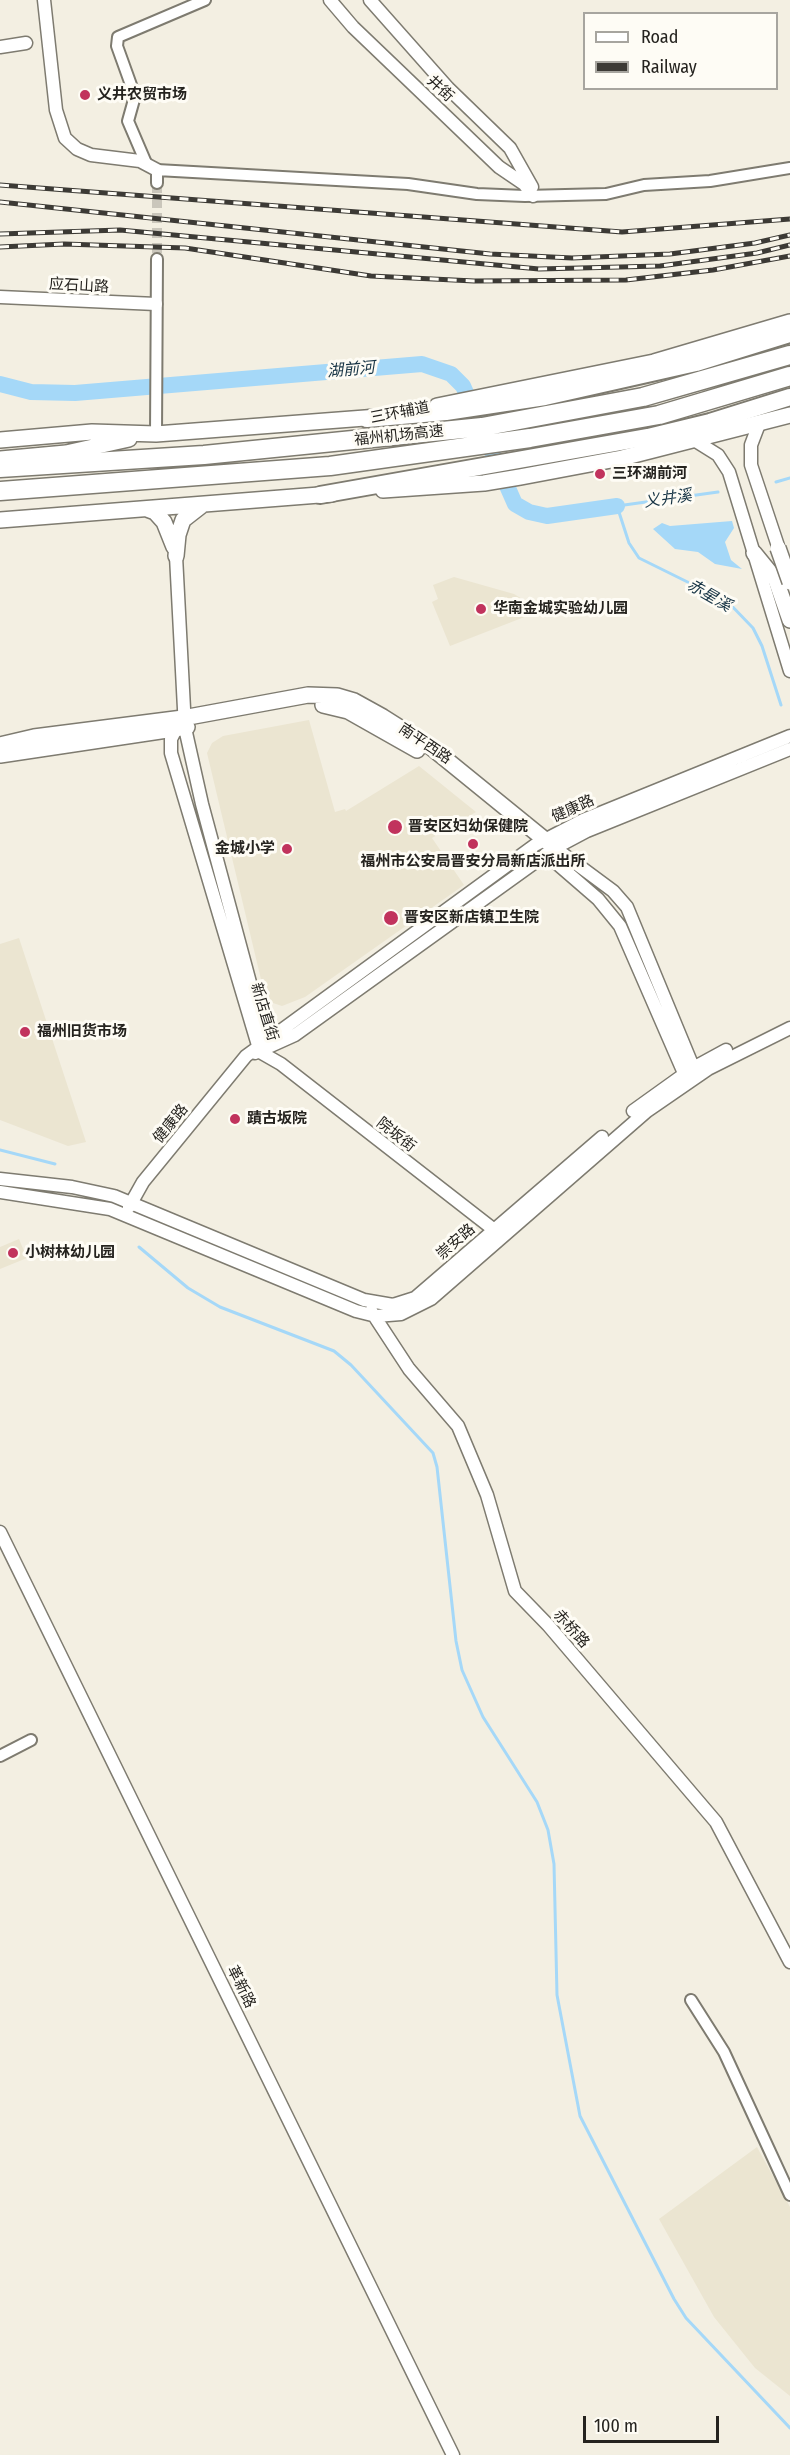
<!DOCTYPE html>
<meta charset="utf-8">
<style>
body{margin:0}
#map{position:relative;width:790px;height:2455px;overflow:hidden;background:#f3efe2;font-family:"Fira Sans Condensed",sans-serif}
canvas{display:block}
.legend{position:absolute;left:583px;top:12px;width:195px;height:78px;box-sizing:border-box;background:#fefcf5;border:2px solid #a7a59f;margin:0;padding:8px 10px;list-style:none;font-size:18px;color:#25231f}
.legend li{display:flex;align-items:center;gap:12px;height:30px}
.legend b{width:30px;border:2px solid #a7a59f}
.scale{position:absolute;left:583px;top:2416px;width:136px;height:27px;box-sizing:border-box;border:3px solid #25231f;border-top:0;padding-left:8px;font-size:18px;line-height:21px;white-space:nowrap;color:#25231f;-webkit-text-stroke:4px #fefcf5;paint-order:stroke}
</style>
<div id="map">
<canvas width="790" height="2455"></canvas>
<ul class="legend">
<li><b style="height:8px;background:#fff"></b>Road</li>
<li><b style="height:8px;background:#3c3a35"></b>Railway</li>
</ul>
<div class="scale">100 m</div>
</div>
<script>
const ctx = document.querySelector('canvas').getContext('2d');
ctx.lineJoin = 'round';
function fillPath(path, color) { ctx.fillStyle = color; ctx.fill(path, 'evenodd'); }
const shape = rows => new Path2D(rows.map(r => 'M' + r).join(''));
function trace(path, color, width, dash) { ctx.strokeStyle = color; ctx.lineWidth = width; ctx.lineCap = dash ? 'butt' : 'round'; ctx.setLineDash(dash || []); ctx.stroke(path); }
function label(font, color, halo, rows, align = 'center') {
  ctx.font = font + ' "Fira Sans Condensed","Noto Sans SC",sans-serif'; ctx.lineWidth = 6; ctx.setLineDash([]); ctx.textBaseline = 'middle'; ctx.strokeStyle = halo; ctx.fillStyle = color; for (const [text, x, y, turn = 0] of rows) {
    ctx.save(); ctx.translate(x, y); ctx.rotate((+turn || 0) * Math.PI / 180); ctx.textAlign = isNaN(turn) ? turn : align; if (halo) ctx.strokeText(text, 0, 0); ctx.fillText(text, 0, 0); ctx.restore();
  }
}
fillPath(shape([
 [454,577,514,594,527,602,527,616,450,646,432,602,438,599,433,585],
 [309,720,335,812,345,809,346,811,419,766,476,812,432,838,464,885,305,997,282,1006,270,1002,264,992,207,753,212,743,223,736],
 [19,938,86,1142,68,1146,0,1120,0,944],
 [19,1239,27,1258,0,1269,0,1247],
 [757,2147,790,2207,790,2396,755,2368,714,2317,659,2219]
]), '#ebe5d1');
fillPath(shape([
 [732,521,734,528,725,542,731,560,742,569,715,564,698,552,675,549,653,529,662,523,670,526]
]), '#a5d8f8');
trace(shape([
 [776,482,790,478],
 [718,492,617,506,629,543,639,558,728,602,753,628,762,646,781,705],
 [0,1150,55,1164],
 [139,1247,188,1288,220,1307,334,1351,351,1365,433,1453,437,1467,456,1641,462,1670,483,1717,537,1802,548,1830,554,1864,557,1995,580,2116,674,2299,686,2318,790,2428]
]), '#a5d8f8', 3);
trace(shape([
 [0,384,31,392,75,393,422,364,451,374,463,386,515,504,529,512,547,516,617,506]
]), '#a5d8f8', 16);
trace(shape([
 [157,183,157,259]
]), '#cac6bb', 10, [10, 5]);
const minor = shape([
 [146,163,128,121,135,96,117,46,118,37,205,0],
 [157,183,157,170,408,184,477,194,525,196,606,194,644,185,710,181,790,168],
 [156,434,157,259],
 [0,1756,31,1740],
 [691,2000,724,2052,790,2195]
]);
const tertiary = shape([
 [44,0,56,110,65,138,77,149,91,155,140,161,157,170],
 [330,0,353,27,400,72,499,167,524,184,533,196],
 [370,0,448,88,510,148,532,187],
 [0,47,26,43],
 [0,297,156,304],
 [759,424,751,445,751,465,781,555],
 [694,440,718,455,729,472,790,671],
 [176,556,185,728,202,804,259,1016,270,1045],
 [179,723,171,739,171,753,260,1052,281,1064,493,1229],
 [555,848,613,891,627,907,696,1074],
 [546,854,598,899,620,926,687,1080],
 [255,1053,295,1035,555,848,587,831,790,749],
 [633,1111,693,1068,726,1050],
 [0,1179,72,1187,114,1196,364,1300,393,1305,415,1298,602,1137],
 [0,1192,110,1209,356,1311,376,1316,401,1314,431,1299,647,1111,708,1069,790,1028],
 [129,1207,143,1182,246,1056,535,845,583,820,790,736],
 [371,1311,409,1369,458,1426,487,1495,515,1591,548,1625,716,1822,790,1962],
 [0,1532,453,2455]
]);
const secondary = shape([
 [437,406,654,362,790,322],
 [0,440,92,432,156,434,378,417],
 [0,459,66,453,129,439],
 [383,490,484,483,520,477,622,458,790,415],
 [147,509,155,512,164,522,174,547],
 [0,520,332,494],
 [754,553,776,580,790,620],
 [176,556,178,535,183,520,201,506],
 [323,705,348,711,417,750],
 [0,745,34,737,183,718,308,695,337,696,354,701,383,717,432,748,555,848],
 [0,755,187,727]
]);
const trunk = shape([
 [367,419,446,412,545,397,696,363,790,334],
 [320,495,648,437,710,422,790,397]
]);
const motorway = shape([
 [0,468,204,455,482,427,643,397,790,355],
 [0,491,330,466,530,438,659,415,790,376]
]);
trace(minor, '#7e7b70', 14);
trace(tertiary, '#7e7b70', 15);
trace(secondary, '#7e7b70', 18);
trace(trunk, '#7e7b70', 20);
trace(motorway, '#7e7b70', 21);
trace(minor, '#fff', 10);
trace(tertiary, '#fff', 12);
trace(secondary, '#fff', 15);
trace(trunk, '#fff', 16);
trace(motorway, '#fff', 18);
const rail = shape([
 [0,185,622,232,790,219],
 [0,202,490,254,572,258,670,254,755,243,790,235],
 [0,234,120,230,539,269,660,266,757,253,790,245],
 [0,247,64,244,185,248,371,276,474,281,626,280,713,270,790,256]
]);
trace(rail, '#3c3a35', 5);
trace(rail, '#fefcf5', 3, [9]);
const secondaryBridge = shape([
 [778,548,790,582]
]);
trace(secondaryBridge, '#7e7b70', 18, []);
trace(secondaryBridge, '#fff', 15);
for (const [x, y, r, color] of [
 [85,95,6,"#c1335d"],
 [600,474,6,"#c1335d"],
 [481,609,6,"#c1335d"],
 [395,827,8,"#c1335d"],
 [473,844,6,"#c1335d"],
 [287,849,6,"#c1335d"],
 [391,918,8,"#c1335d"],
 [25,1032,6,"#c1335d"],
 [235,1119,6,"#c1335d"],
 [13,1253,6,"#c1335d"]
]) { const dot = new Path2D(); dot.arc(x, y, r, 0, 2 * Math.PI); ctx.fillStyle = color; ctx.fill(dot); trace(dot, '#fefcf5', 2); }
label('15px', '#25231f', '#fefcf5', [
 ["井街",440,89,43],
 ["应石山路",79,286,3],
 ["三环辅道",400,413,-11],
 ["福州机场高速",399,436,-6],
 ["南平西路",425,744,34],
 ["健康路",573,809,-24],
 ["新店直街",264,1012,73],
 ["健康路",171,1124,-51],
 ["院坂街",396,1135,38],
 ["崇安路",456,1242,-41],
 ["赤桥路",571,1629,48],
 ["革新路",241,1987,64]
]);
label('bold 15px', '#25231f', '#fefcf5', [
 ["义井农贸市场",97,95],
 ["三环湖前河",612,474],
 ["华南金城实验幼儿园",493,609],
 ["晋安区妇幼保健院",408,827],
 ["金城小学",275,849,"right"],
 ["福州市公安局晋安分局新店派出所",473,862,"center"],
 ["晋安区新店镇卫生院",404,918],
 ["福州旧货市场",37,1032],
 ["蹟古坂院",247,1119],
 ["小树林幼儿园",25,1253]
], 'left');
label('italic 16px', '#173445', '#fefcf5', [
 ["湖前河",351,370,-5],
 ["义井溪",668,499,-8],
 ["赤星溪",709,596,30]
]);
</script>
